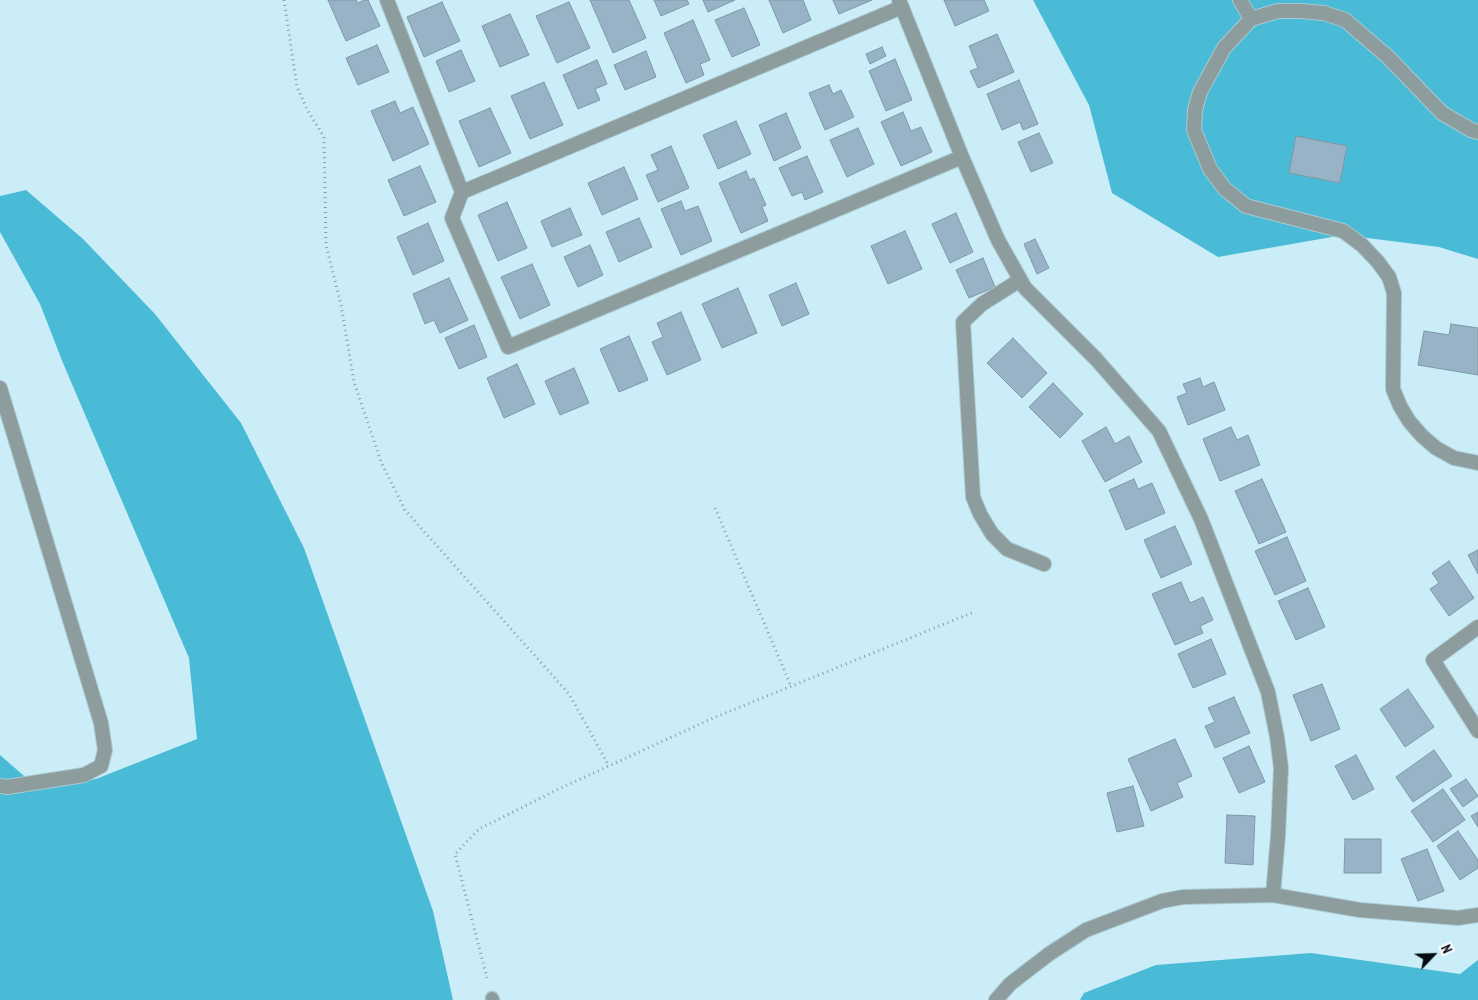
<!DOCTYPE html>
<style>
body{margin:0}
#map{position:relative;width:1478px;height:1000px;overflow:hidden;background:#caedf7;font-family:"PT Sans Narrow",sans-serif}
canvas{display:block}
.north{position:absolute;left:1408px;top:930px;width:50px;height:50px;-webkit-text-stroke:4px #fff;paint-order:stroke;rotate:66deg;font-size:14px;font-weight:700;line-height:20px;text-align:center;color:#030d11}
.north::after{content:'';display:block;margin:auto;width:18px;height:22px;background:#030d11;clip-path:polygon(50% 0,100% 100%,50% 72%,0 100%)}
</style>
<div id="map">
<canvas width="1478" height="1000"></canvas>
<div class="north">N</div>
</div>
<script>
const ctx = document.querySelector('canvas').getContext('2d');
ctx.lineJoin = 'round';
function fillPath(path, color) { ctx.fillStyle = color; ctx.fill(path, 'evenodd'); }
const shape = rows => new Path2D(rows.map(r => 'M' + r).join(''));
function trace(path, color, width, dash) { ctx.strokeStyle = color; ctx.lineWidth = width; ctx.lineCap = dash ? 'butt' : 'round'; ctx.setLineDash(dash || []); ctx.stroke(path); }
fillPath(shape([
 [1033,0,1478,0,1478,259,1439,247,1343,235,1218,257,1112,193,1089,105],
 [26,190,83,239,155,314,241,423,304,548,433,911,453,1000,0,1000,0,755,39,789,96,779,197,739,189,658,63,363,40,304,0,232,0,196],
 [1311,953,1460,974,1478,960,1478,1000,1080,1000,1084,993,1156,965]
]), '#49bbd6');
const building = shape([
 [328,0,356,0,358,3,364,0,368,0,380,26,346,41,328,0],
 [590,0,629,0,646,38,613,53,590,0],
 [654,0,687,0,689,4,661,16,654,0],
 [703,0,735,0,708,12,703,0],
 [769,0,803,0,811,20,783,33,769,0],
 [833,0,872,0,839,14,833,0],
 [944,0,984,0,989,11,955,26,944,0],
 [442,2,460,41,424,57,407,17,442,2],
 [569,2,590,48,557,63,536,16,569,2],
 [744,8,760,45,732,57,715,20,744,8],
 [510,14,529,55,500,67,482,26,510,14],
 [693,20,710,60,700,64,704,75,686,83,664,33,693,20],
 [997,34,1014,72,978,88,970,71,978,68,969,46,997,34],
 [377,45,389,72,358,85,346,58,377,45],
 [882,47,886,56,870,64,866,54,882,47],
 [461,50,475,81,449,92,436,61,461,50],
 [646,51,656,77,625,90,614,65,646,51],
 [895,59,912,100,886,111,869,71,895,59],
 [597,60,607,84,595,89,600,100,578,109,563,75,597,60],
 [1019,80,1038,124,1023,130,1020,122,1002,130,987,94,1019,80],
 [544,82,563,125,530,139,511,96,544,82],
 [829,85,833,94,841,90,854,117,825,130,809,93,829,85],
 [395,101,400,113,413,107,429,144,393,161,371,111,395,101],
 [490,108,511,153,479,167,459,121,490,108],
 [903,112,911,131,921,127,932,152,901,166,881,122,903,112],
 [786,113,801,148,774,161,759,125,786,113],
 [736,121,751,154,718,169,703,135,736,121],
 [858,128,874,164,847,177,830,140,858,128],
 [1039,133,1053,163,1031,172,1018,142,1039,133],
 [1296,136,1347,146,1340,183,1289,173,1296,136],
 [671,146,689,188,658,202,646,175,658,170,651,155,671,146],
 [807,156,823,192,805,200,802,192,792,196,779,168,807,156],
 [420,166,436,202,404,216,388,180,420,166],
 [624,167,638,199,602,215,588,183,624,167],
 [746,171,750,180,754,178,766,205,762,207,768,221,741,233,719,183,746,171],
 [681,201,685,211,698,206,712,241,681,255,661,209,681,201],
 [507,202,527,248,498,261,478,215,507,202],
 [570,208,582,235,552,247,541,221,570,208],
 [956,213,973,252,950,263,932,224,956,213],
 [639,218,652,247,619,262,606,232,639,218],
 [428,223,444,261,413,275,397,237,428,223],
 [905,231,922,269,888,284,871,246,905,231],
 [1035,239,1049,268,1037,274,1024,244,1035,239],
 [590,245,603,275,578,287,564,257,590,245],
 [983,258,995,287,969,298,956,270,983,258],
 [532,264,550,305,520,319,501,277,532,264],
 [449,278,468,320,440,333,434,320,425,324,413,294,449,278],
 [796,283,809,314,782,326,769,295,796,283],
 [738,288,757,333,722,348,702,304,738,288],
 [681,312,701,360,667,375,652,342,663,337,657,323,681,312],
 [1451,324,1478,328,1478,375,1418,365,1424,331,1449,335,1451,324],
 [474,325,487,357,459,369,445,338,474,325],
 [629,336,648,380,619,392,600,349,629,336],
 [1013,338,1047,373,1022,398,987,363,1013,338],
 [517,364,535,404,504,418,487,378,517,364],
 [574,368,589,403,560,415,545,381,574,368],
 [1200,378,1203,387,1214,382,1225,410,1188,425,1177,397,1187,393,1183,384,1200,378],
 [1053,383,1083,414,1060,438,1029,407,1053,383],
 [1106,427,1115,444,1129,436,1142,462,1105,482,1082,441,1106,427],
 [1231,427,1237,440,1248,435,1260,465,1220,481,1203,439,1231,427],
 [1134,479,1138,489,1152,483,1165,513,1126,530,1109,490,1134,479],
 [1262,479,1286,532,1259,544,1235,491,1262,479],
 [1175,526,1192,564,1161,578,1144,540,1175,526],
 [1287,537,1306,581,1275,595,1255,551,1287,537],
 [1478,550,1478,574,1468,555,1478,550],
 [1449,561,1474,598,1449,616,1430,589,1439,583,1432,573,1449,561],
 [1181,582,1190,603,1203,597,1213,620,1200,626,1203,633,1175,645,1152,594,1181,582],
 [1308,588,1325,627,1296,640,1278,601,1308,588],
 [1211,639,1226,674,1193,688,1178,654,1211,639],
 [1322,684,1340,729,1311,741,1293,695,1322,684],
 [1408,689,1434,727,1405,747,1380,709,1408,689],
 [1234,697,1250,733,1215,748,1205,726,1215,722,1208,708,1234,697],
 [1175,739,1192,776,1177,783,1183,797,1151,811,1128,759,1175,739],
 [1249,746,1265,782,1239,793,1223,758,1249,746],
 [1434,750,1452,776,1413,802,1396,777,1434,750],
 [1356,755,1374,789,1353,800,1335,766,1356,755],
 [1466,779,1478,796,1463,807,1450,789,1466,779],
 [1133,786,1144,826,1117,832,1107,793,1133,786],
 [1443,789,1465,820,1433,842,1411,811,1443,789],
 [1478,812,1478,827,1471,816,1478,812],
 [1227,815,1255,816,1253,865,1225,863,1227,815],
 [1458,831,1478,860,1478,868,1460,880,1437,846,1458,831],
 [1345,839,1381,839,1381,873,1344,873,1345,839],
 [1427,849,1444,891,1418,901,1401,859,1427,849]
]);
fillPath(building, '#98b3c5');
trace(building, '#7d98a9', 1);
const service = shape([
 [492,998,493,1000]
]);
const minor = shape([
 [387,0,462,192,452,218,508,347,962,157],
 [899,0,962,157,998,240,1025,288,1096,359,1159,431,1201,519,1268,692,1277,737,1281,768,1278,836,1273,895],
 [1240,0,1251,19],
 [462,192,902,7],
 [1020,280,982,304,963,322,973,497,980,514,992,534,1007,549,1044,564],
 [0,388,101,723,105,750,101,766,84,775,7,787,0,786],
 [1478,627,1433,660,1478,731]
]);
const tertiary = shape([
 [1478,132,1471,130,1442,113,1388,57,1345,20,1324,13,1300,11,1278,11,1251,19,1224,48,1200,92,1195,110,1194,130,1210,169,1225,189,1246,206,1343,231,1362,245,1378,262,1389,277,1394,293,1393,389,1400,406,1409,421,1422,436,1436,448,1454,458,1478,463],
 [996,1000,1010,984,1049,954,1086,930,1162,901,1183,897,1273,895,1360,910,1458,918,1478,915]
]);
trace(service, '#aac9d2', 15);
trace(minor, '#aac9d2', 16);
trace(tertiary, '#aac9d2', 16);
trace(shape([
 [284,0,297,87,308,111,324,137,326,245,341,305,354,382,381,462,405,510,569,694,609,766],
 [715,508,791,686],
 [487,978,455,854,479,829,561,788,713,718,974,612]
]), '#85a0a8', 3, [1, 4]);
trace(service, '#8d9c9c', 12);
trace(minor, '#8d9c9c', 14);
trace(tertiary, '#8d9c9c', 14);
</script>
